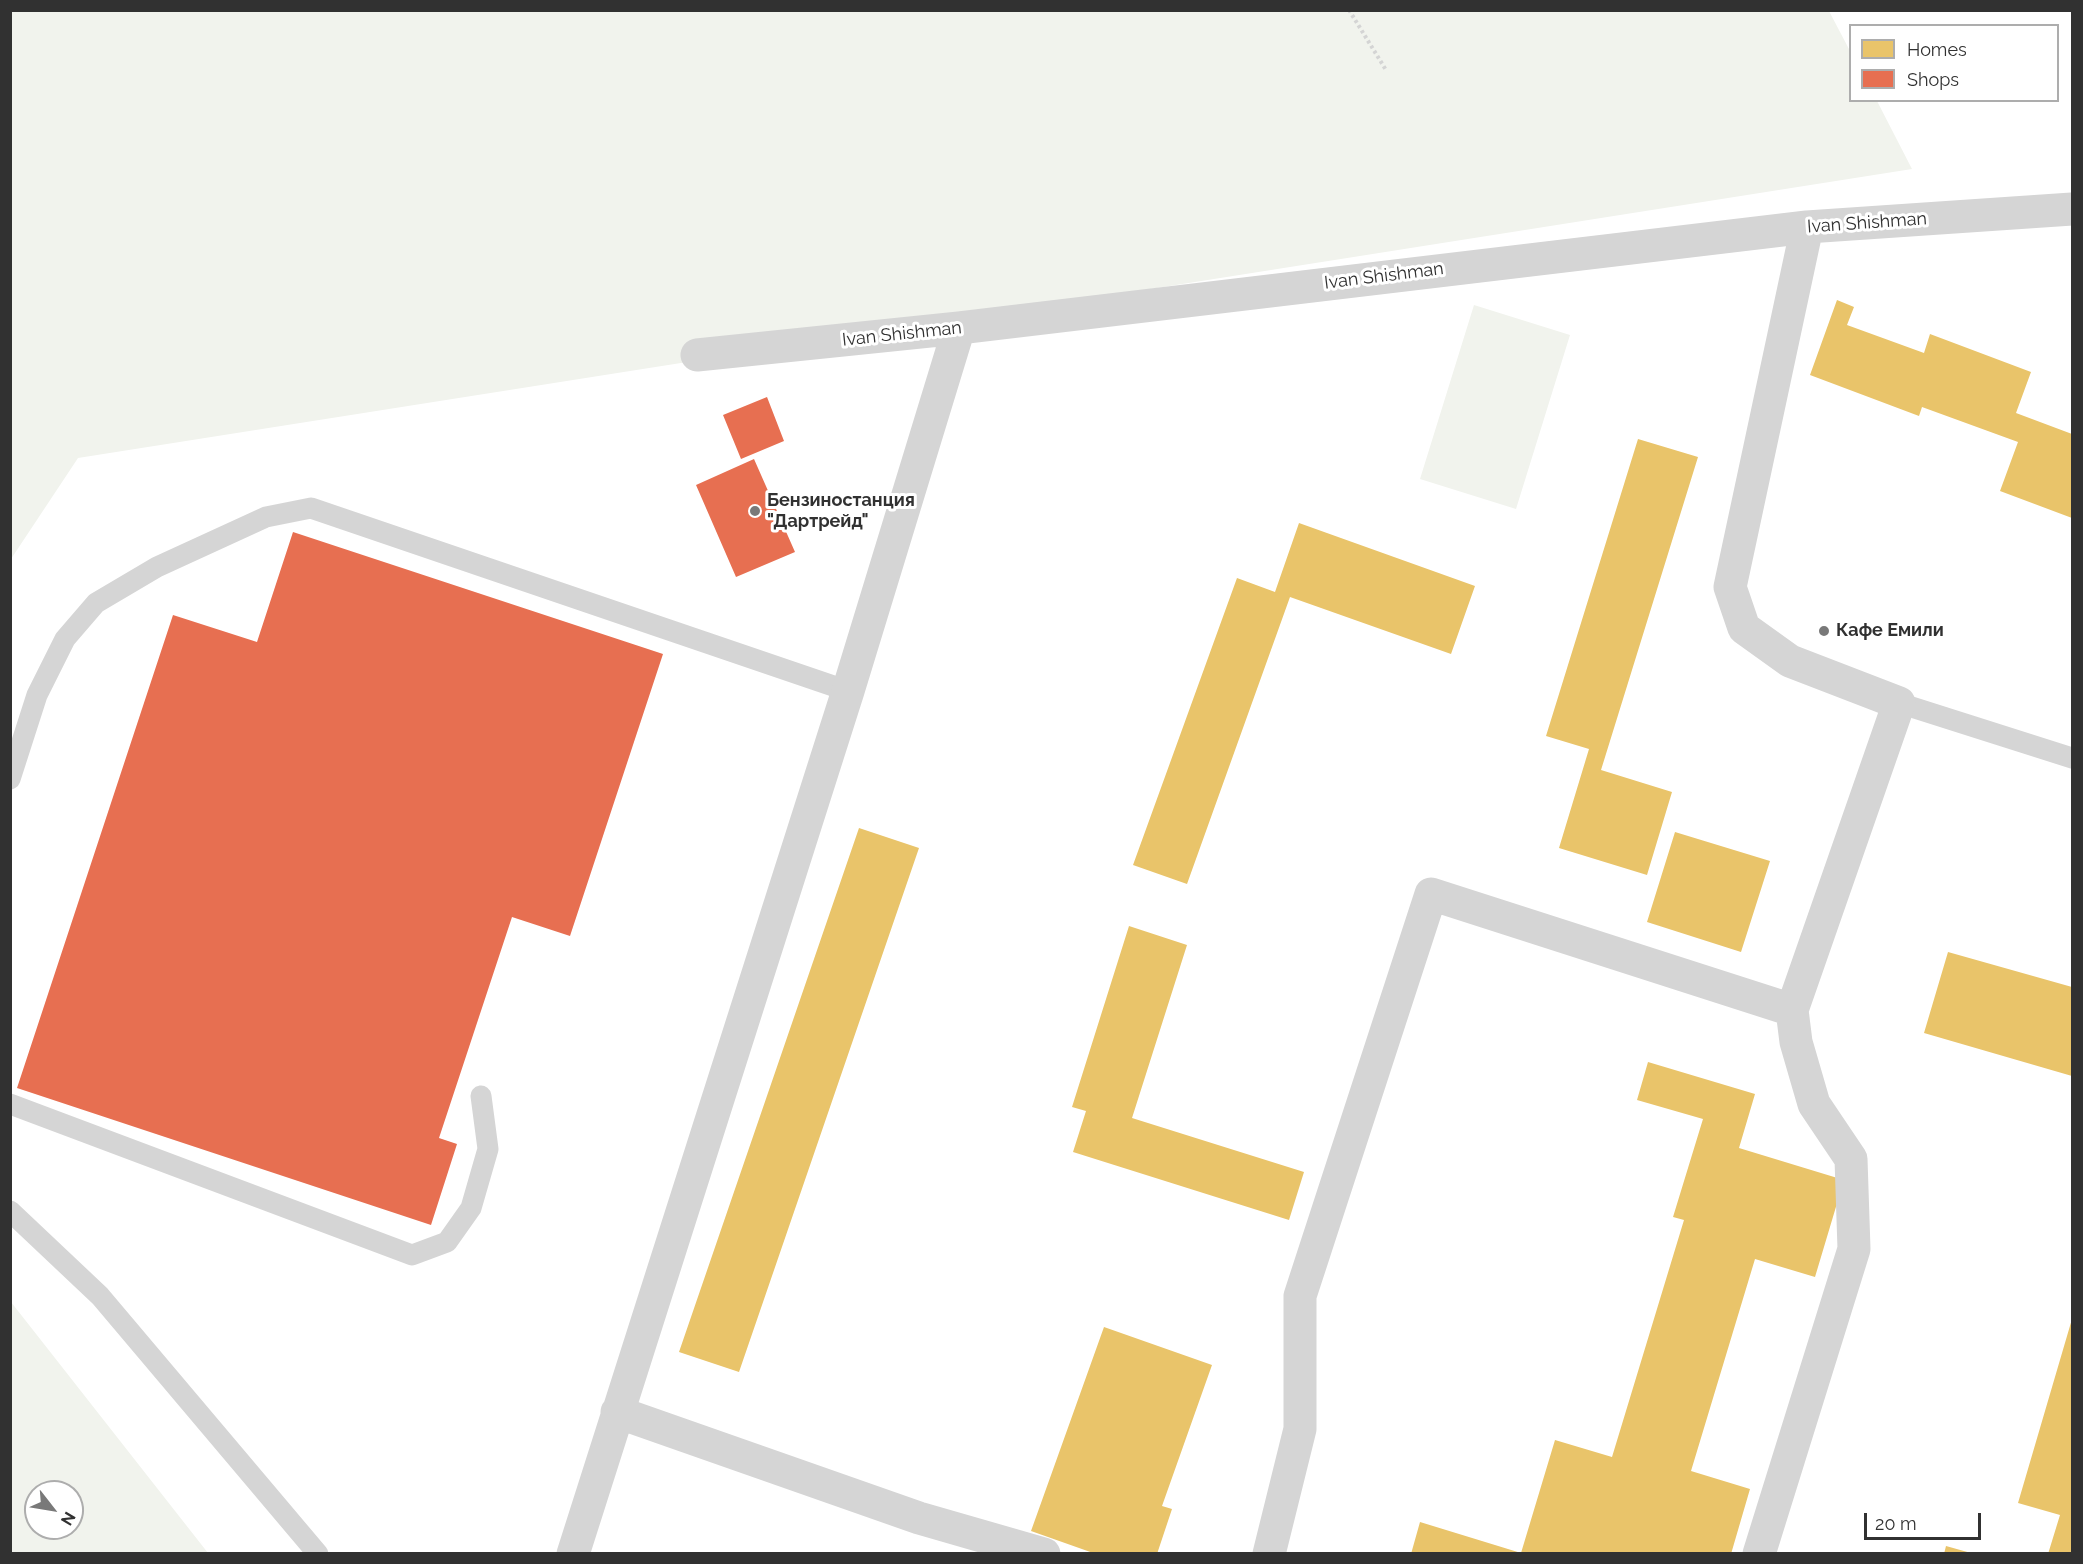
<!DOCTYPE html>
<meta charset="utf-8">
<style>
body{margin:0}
#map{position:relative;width:2083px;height:1564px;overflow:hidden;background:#fff;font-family:Raleway,sans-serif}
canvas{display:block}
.frame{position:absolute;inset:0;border:12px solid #313131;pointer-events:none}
.legend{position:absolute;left:1849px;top:24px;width:210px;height:78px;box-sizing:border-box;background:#fff;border:2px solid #adadad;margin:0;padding:8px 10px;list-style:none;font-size:18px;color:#313131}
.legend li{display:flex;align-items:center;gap:12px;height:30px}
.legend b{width:30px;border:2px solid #adadad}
.north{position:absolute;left:24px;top:1480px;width:60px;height:60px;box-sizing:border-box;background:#fff;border:2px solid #adadad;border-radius:50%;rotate:121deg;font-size:16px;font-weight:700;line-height:24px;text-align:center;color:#313131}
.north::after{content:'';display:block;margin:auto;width:21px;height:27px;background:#797979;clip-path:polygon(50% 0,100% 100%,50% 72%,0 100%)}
.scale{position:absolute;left:1864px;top:1513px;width:117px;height:27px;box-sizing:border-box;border:3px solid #313131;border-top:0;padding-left:8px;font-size:18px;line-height:21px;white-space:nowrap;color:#313131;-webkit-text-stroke:4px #fff;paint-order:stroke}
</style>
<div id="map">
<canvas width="2083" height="1564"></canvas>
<div class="frame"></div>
<ul class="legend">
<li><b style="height:16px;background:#e9c46a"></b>Homes</li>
<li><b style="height:16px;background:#e76f51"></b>Shops</li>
</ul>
<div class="north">N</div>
<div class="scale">20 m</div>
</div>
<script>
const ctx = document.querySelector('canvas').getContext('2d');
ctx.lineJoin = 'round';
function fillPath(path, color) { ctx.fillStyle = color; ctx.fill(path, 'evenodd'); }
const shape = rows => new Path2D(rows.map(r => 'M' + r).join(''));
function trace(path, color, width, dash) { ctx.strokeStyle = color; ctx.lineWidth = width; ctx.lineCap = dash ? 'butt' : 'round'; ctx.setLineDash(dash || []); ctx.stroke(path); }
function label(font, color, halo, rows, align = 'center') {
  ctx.font = font + ' Raleway,sans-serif'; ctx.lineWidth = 6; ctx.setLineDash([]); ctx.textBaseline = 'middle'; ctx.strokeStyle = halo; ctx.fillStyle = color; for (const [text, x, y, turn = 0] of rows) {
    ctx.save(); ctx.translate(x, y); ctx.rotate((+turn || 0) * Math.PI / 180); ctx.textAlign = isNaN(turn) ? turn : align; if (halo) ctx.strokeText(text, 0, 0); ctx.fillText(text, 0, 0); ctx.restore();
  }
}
fillPath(shape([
 [10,11,1829,11,1850,51,1850,100,1877,101,1912,169,78,458,11,559],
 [1474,305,1570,335,1516,509,1420,479],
 [10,1302,11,1302,208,1553,11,1553],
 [36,1492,72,1492,72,1528,36,1528]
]), '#f1f3ed');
fillPath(shape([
 [1837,300,1854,307,1847,325,1924,353,1930,334,2031,372,2016,413,2072,434,2072,518,2000,491,2018,442,1922,407,1919,416,1810,375],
 [1638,439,1698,457,1601,770,1672,792,1647,875,1559,848,1589,749,1546,736],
 [1299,523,1475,586,1451,654,1290,597,1187,884,1133,865,1237,578,1275,592],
 [859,828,919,848,739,1372,679,1352],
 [1675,832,1770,861,1741,952,1647,922],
 [1129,926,1187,945,1132,1118,1304,1172,1289,1220,1073,1152,1086,1111,1072,1107],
 [1948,952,2072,987,2072,1076,1924,1033],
 [1648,1062,1755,1094,1739,1148,1844,1180,1815,1277,1755,1259,1691,1471,1750,1489,1731,1554,1411,1554,1420,1522,1521,1553,1555,1440,1612,1457,1684,1220,1673,1217,1703,1119,1637,1100],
 [2072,1319,2072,1554,2048,1554,2060,1515,2018,1503],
 [1104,1327,1212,1365,1162,1506,1172,1509,1157,1554,1096,1554,1031,1531],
 [1946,1546,1971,1553,1971,1554,1944,1554]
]), '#e9c46a');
fillPath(shape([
 [767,397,784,441,741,459,723,415],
 [754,459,795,552,736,577,696,485],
 [293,532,663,654,570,936,512,917,439,1138,457,1144,431,1225,17,1088,173,615,257,642]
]), '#e76f51');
trace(shape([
 [1349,10,1386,70]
]), '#d4d4d4', 4, [3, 3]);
trace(shape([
 [1899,703,2072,758],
 [10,779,37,695,65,639,96,603,157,567,266,517,311,508,848,691],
 [10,1104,412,1255,447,1242,471,1208,488,1149,481,1096],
 [10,1211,100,1296,318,1554]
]), '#d5d5d5', 21);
trace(shape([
 [697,355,959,328,1807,227,2072,209],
 [617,1412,919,1518,1044,1554],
 [573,1554,848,691,959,328],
 [1269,1554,1300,1429,1300,1296,1431,894,1792,1010],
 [1759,1554,1854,1249,1851,1159,1814,1104,1796,1042,1792,1010,1899,703,1790,661,1744,628,1730,587,1807,227]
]), '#d5d5d5', 33);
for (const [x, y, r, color] of [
 [755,511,6,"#797979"],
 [1824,631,6,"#797979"]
]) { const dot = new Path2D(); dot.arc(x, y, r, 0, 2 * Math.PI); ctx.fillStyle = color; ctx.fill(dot); trace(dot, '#fff', 2); }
label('18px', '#313131', '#fff', [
 ["Ivan Shishman",1867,223,-4],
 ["Ivan Shishman",1384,276,-7],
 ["Ivan Shishman",902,334,-6]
]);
label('bold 18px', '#313131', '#fff', [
 ["Бензиностанция",767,501],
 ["\"Дартрейд\"",767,522],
 ["Кафе Емили",1836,631]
], 'left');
</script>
